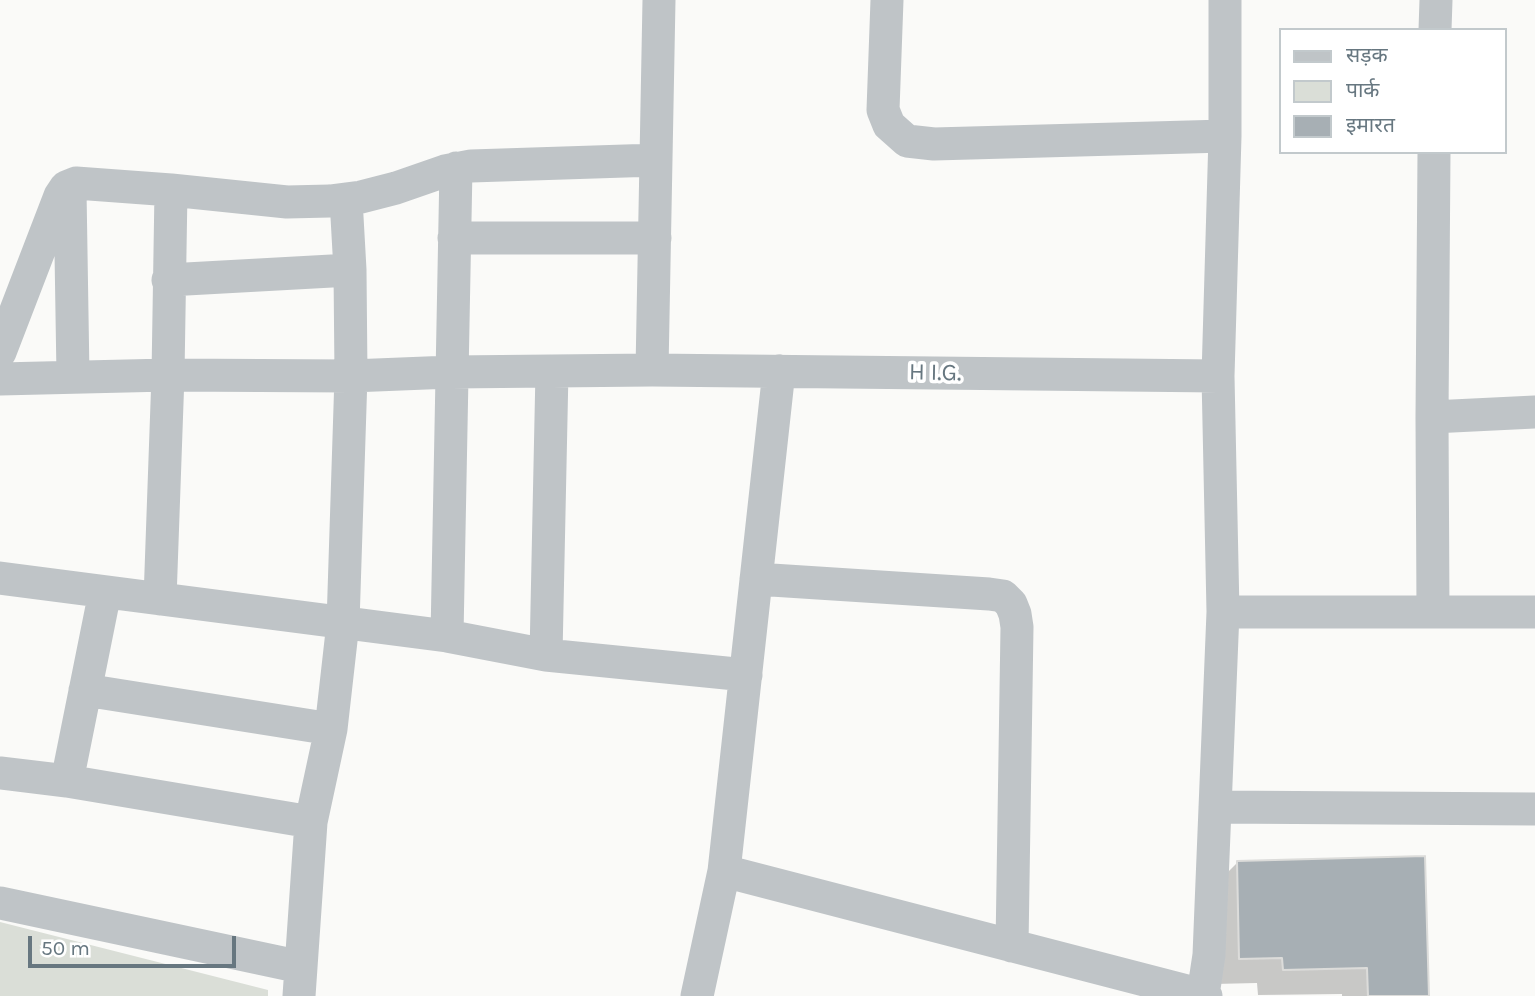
<!DOCTYPE html>
<meta charset="utf-8">
<style>
body{margin:0}
#map{position:relative;width:1535px;height:996px;overflow:hidden;background:#fafaf8;font-family:Karla,"Noto Sans Devanagari",sans-serif}
canvas{display:block}
.legend{position:absolute;left:1279px;top:28px;width:228px;height:126px;box-sizing:border-box;background:#fff;border:2px solid #c2c9cc;margin:0;padding:9px 12px;list-style:none;font-size:21px;color:#677780}
.legend li{display:flex;align-items:center;gap:14px;height:35px}
.legend b{width:35px;border:2px solid #c2c9cc}
.scale{position:absolute;left:28px;top:936px;width:208px;height:32px;box-sizing:border-box;border:4px solid #677780;border-top:0;padding-left:9px;font-size:21px;line-height:24px;white-space:nowrap;color:#677780;-webkit-text-stroke:5px #fff;paint-order:stroke}
</style>
<div id="map">
<canvas width="1535" height="996"></canvas>
<ul class="legend">
<li><b style="height:9px;background:#bfc4c7"></b>सड़क</li>
<li><b style="height:19px;background:#daded7"></b>पार्क</li>
<li><b style="height:19px;background:#a7afb4"></b>इमारत</li>
</ul>
<div class="scale">50 m</div>
</div>
<script>
const ctx = document.querySelector('canvas').getContext('2d');
ctx.lineJoin = 'round';
function fillPath(path, color) { ctx.fillStyle = color; ctx.fill(path, 'evenodd'); }
const shape = rows => new Path2D(rows.map(r => 'M' + r).join(''));
function trace(path, color, width, dash) { ctx.strokeStyle = color; ctx.lineWidth = width; ctx.lineCap = dash ? 'butt' : 'round'; ctx.setLineDash(dash || []); ctx.stroke(path); }
function label(font, color, halo, rows, align = 'center') {
  ctx.font = font + ' Karla,sans-serif'; ctx.lineWidth = 7; ctx.setLineDash([]); ctx.textBaseline = 'middle'; ctx.strokeStyle = halo; ctx.fillStyle = color; for (const [text, x, y, turn = 0] of rows) {
    ctx.save(); ctx.translate(x, y); ctx.rotate((+turn || 0) * Math.PI / 180); ctx.textAlign = isNaN(turn) ? turn : align; if (halo) ctx.strokeText(text, 0, 0); ctx.fillText(text, 0, 0); ctx.restore();
  }
}
fillPath(shape([
 [0,922,268,990,268,996,0,996]
]), '#daded7');
fillPath(shape([
 [1238,862,1427,996,1342,996,1342,994,1258,995,1257,983,1214,984,1212,888]
]), '#0003');
const building = shape([
 [1425,856,1429,996,1368,996,1367,968,1283,970,1282,958,1239,959,1237,861,1425,856]
]);
fillPath(building, '#a7afb4');
trace(building, '#dcdcda', 2);
trace(shape([
 [887,0,883,110,889,125,907,141,934,144,1225,136],
 [1435,30,1436,0],
 [70,190,73,376],
 [454,238,655,238],
 [168,280,350,270],
 [0,352,60,196,66,187,76,183,171,190,287,202,330,201,361,197,396,188,445,171,471,166,656,160],
 [652,370,659,0],
 [0,379,168,375,351,376,451,372,652,370,1218,376],
 [1432,417,1535,412],
 [0,578,447,636,546,655,746,675],
 [756,579,989,594,1003,596,1011,604,1015,614,1017,627,1012,946],
 [160,599,168,375,171,190],
 [1223,612,1535,612],
 [1433,612,1432,417,1434,152],
 [447,636,456,168],
 [546,655,552,371],
 [85,690,331,729],
 [0,773,67,781,311,822],
 [67,781,105,592],
 [1215,807,1535,809],
 [724,871,1206,996],
 [0,903,301,967],
 [1203,995,1209,955,1223,612,1218,376,1225,136,1225,0],
 [299,996,311,822,331,729,343,623,351,376,350,270,346,199],
 [697,996,724,871,779,371]
]), '#bfc4c7', 33);
label('24px', '#677780', '#fff', [
 ["H I.G.",935,373,1]
]);
</script>
